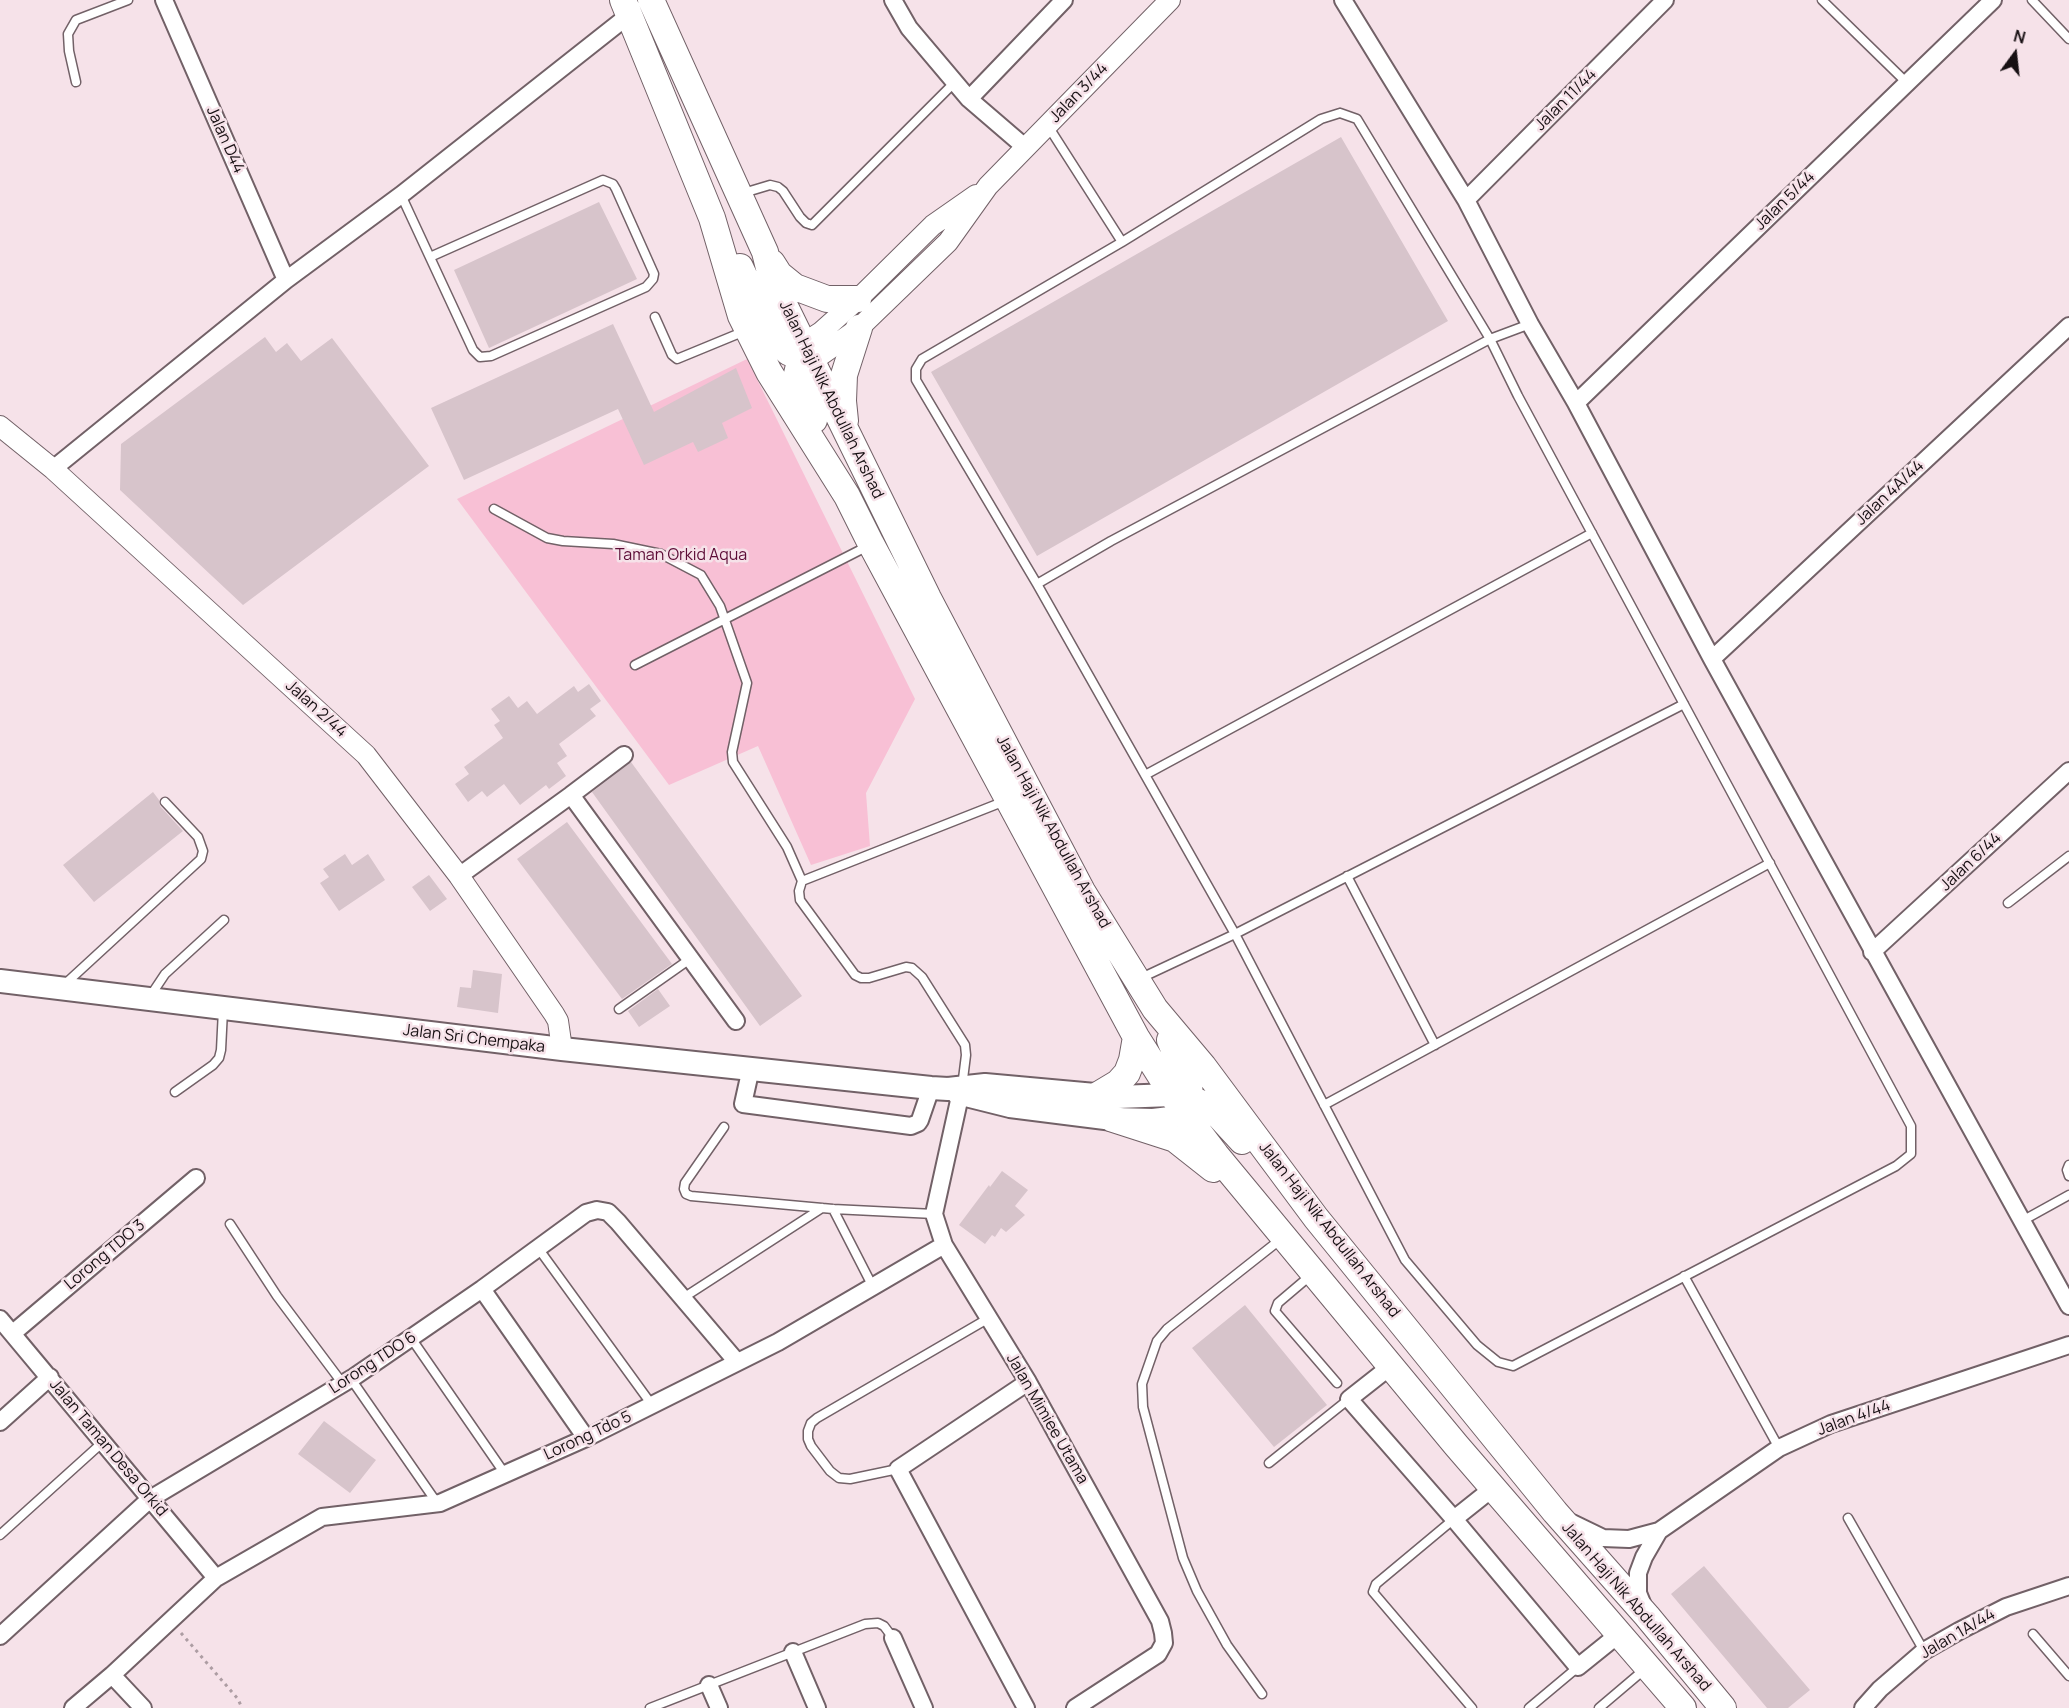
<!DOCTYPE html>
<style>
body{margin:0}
#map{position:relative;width:2069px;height:1708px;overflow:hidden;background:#f6e2e9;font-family:Manrope,sans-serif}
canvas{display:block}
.north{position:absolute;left:1985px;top:24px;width:60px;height:60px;-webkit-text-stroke:4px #f6e2e9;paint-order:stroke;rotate:15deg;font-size:16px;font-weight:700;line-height:24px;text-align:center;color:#171013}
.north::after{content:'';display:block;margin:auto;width:21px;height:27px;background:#171013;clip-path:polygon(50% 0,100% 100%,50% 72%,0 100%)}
</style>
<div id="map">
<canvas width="2069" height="1708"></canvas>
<div class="north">N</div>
</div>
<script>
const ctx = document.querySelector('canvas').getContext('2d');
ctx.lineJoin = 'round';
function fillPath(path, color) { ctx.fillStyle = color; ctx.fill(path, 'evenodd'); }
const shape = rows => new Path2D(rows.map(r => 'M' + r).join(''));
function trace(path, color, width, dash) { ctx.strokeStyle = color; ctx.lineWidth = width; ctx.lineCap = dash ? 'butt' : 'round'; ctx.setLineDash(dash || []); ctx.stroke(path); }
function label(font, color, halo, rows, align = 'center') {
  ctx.font = font + ' Manrope,sans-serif'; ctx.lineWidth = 5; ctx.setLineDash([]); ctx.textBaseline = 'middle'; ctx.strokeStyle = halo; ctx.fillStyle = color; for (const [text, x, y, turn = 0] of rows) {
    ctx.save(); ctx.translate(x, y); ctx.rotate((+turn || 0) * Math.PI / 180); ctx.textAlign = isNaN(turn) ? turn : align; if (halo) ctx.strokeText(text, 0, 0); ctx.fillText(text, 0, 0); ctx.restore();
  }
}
fillPath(shape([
 [747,359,915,699,866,793,870,846,811,865,758,746,669,785,457,499]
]), '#f8c0d5');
fillPath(shape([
 [1341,137,1448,321,1037,556,931,372],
 [599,202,637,279,489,348,454,270],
 [613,324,654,412,736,368,752,408,722,423,728,438,698,452,693,442,644,465,618,409,464,480,431,408],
 [265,337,276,352,287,343,301,361,332,338,429,466,243,605,120,490,121,444],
 [589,684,601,701,590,709,596,716,559,744,567,756,557,763,566,776,549,789,546,785,520,805,504,784,487,797,482,791,468,802,455,784,469,774,464,767,503,738,494,725,500,721,491,709,509,696,518,708,527,701,537,714,574,686,578,692],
 [631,762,802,996,760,1026,592,792],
 [153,792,159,800,160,806,183,831,94,902,63,865],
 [567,822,672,964,622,999,517,859],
 [345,854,352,865,368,854,385,880,339,911,320,883,329,877,323,869],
 [429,875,447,899,430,911,412,887],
 [473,970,502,974,498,1013,457,1007,460,987,471,988],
 [658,989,670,1006,639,1027,628,1011],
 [1002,1171,1028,1190,1015,1206,1025,1215,1006,1232,1001,1228,995,1237,992,1235,985,1244,959,1225,989,1185,990,1187],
 [1245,1305,1327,1405,1274,1447,1192,1348],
 [324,1421,376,1460,350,1493,298,1454],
 [1704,1566,1810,1690,1788,1708,1767,1708,1671,1594]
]), '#d7c4cb');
const service = shape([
 [1822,0,1907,83],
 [2032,0,2069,39],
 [76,82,69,51,68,34,76,20,128,0],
 [1340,113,1357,119,1490,339,1518,396,1911,1126,1911,1154,1896,1166,1513,1366,1498,1362,1477,1345,1405,1260,1235,934,1037,584,916,380,916,369,922,359,1122,242,1321,119,1340,113],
 [1048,126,1122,242],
 [740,194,770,185,778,187,783,191,800,217,806,223,812,225,955,82],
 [401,195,473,350,480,357,491,356,646,287,653,279,654,274,616,189,613,184,603,180,430,257],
 [655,317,672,355,677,359,745,331],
 [494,509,547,538,563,541,613,544,661,554,701,575,720,606,747,683,732,752,733,762,787,847,802,881,799,891,800,900,855,975,861,978,869,978,906,967,912,968,922,977,965,1045,966,1055,962,1087],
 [1037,584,1111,541,1490,339,1530,324],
 [635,665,868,546],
 [1145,775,1592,533],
 [1347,876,1435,1045],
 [802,881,1005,801],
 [2008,903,2069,856],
 [1141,978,1235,934,1684,704],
 [64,985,201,859,203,851,198,837,165,802],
 [149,998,165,974,224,920],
 [619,1009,690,959],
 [175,1092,213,1065,219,1058,221,1050,223,1010],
 [1324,1105,1770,863],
 [724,1127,685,1183,684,1189,686,1194,691,1196,833,1209,934,1214],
 [2069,1165,2067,1170,2069,1176],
 [833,1209,873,1287],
 [2022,1221,2069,1195],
 [230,1224,277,1296,343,1384],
 [538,1248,652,1405],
 [1311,1275,1278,1303,1275,1311,1337,1383],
 [1684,1276,1779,1448],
 [683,1298,822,1208],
 [411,1338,505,1474],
 [351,1379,437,1503],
 [1269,1463,1349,1399],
 [898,1469,850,1479,839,1478,830,1471,811,1446,808,1439,808,1431,811,1423,817,1418,989,1318],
 [1848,1518,1924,1651],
 [1454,1519,1376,1584,1373,1592,1472,1708],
 [0,1535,103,1442],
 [2033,1634,2069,1676],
 [1262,1694,1227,1645,1197,1591,1183,1558,1143,1407,1142,1384,1157,1341,1167,1329,1281,1239],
 [650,1708,865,1624,878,1623,884,1626,893,1638],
 [1529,1708,1578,1667],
 [1599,1708,1645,1669]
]);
const minor = shape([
 [164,0,286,280],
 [893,0,909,28,969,99,1026,148],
 [1343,0,1466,200,1530,324,1576,403,1712,659,2069,1306],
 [969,99,1064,0],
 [1466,200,1665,0],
 [1576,403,1993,0],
 [53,469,286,280,401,195,629,15],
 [1712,659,2069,326],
 [571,795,624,755],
 [459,876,571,795,736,1021],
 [1872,952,2069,771],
 [751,1068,743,1104,911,1126,918,1123,920,1120,931,1088],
 [962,1087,934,1214,944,1245,1028,1382,1160,1621,1163,1633,1164,1643,1158,1654,1075,1708],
 [482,1289,586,1438],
 [0,1319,216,1578],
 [13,1333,196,1178],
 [1391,1366,1349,1399,1454,1519,1578,1667,1619,1634],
 [0,1422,50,1377],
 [1454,1519,1493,1488],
 [1572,1523,1603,1538,1629,1539,1659,1531,1779,1448,1831,1424,2069,1345],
 [1644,1608,1638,1593,1638,1573,1644,1557,1659,1531],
 [0,1636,150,1499,354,1377,482,1289,586,1213,597,1210,608,1212,618,1222,737,1362],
 [893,1638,924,1708],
 [793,1652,817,1708],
 [112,1675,143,1708],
 [709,1685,719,1708],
 [73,1708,112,1675,216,1578,322,1517,440,1503,586,1438,778,1342,944,1245],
 [1026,1708,898,1469,1028,1382],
 [1863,1708,1880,1689,1924,1651,1959,1631,2006,1607,2069,1586]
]);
const tertiary = shape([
 [804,343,821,332,858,299,933,225,976,195],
 [811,362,859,328,948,242,988,186,1170,0],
 [0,426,53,469,366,755,459,876,554,1014,558,1021,562,1049]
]);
const secondary = shape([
 [0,981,562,1049,931,1088,948,1089,985,1085,1117,1097,1172,1095],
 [958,1093,1010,1106,1113,1119,1153,1120,1170,1118,1184,1113]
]);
const primary = shape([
 [623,0,712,218,741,316,769,372,847,496,871,544,1136,1037,1184,1113,1216,1155,1456,1445,1683,1708],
 [651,0,765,252,772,280,928,598,1082,891,1155,1009,1203,1066,1316,1218,1555,1512,1647,1616,1723,1708],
 [772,263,779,274,795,287,827,299,858,299],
 [740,267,769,329,788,352,811,362],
 [804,344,797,374,802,395,814,420],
 [845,421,843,401,844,375,859,328],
 [1170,1040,1189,1084,1190,1098,1184,1113],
 [1098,1095,1118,1083,1127,1073,1132,1060,1136,1037],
 [1172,1095,1190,1098,1204,1105,1219,1116,1242,1141],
 [1113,1119,1175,1139,1213,1169]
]);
trace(service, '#726167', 11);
trace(minor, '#726167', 20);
trace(tertiary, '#726167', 22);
trace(secondary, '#726167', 26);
trace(primary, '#726167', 28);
trace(shape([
 [181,1633,238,1699,242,1708]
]), '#ad9da3', 3, [3, 4.5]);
trace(service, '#fff', 8);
trace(minor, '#fff', 16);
trace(tertiary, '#fff', 20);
trace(secondary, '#fff', 22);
trace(primary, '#fff', 26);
label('16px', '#171013', '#f6e2e9', [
 ["Jalan 3/44",1079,93,-46],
 ["Jalan 11/44",1566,100,-45],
 ["Jalan D44",225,140,66],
 ["Jalan 5/44",1785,201,-44],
 ["Jalan Haji Nik Abdullah Arshad",831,400,64],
 ["Jalan 4A/44",1890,493,-43],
 ["Jalan 2/44",316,709,42],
 ["Jalan Haji Nik Abdullah Arshad",1053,832,61],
 ["Jalan 6/44",1971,862,-43],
 ["Jalan Sri Chempaka",474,1039,7],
 ["Jalan Haji Nik Abdullah Arshad",1329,1230,52],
 ["Lorong TDO 3",105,1255,-40],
 ["Lorong TDO 6",373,1363,-33],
 ["Jalan 4/44",1854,1418,-20],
 ["Jalan Mimiee Utama",1047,1419,60],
 ["Lorong Tdo 5",588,1436,-25],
 ["Jalan Taman Desa Orkid",108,1448,50],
 ["Jalan Haji Nik Abdullah Arshad",1636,1607,49],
 ["Jalan 1A/44",1958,1634,-30]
]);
label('16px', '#5c0c36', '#f6e2e9', [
 ["Taman Orkid Aqua",681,556]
]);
</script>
